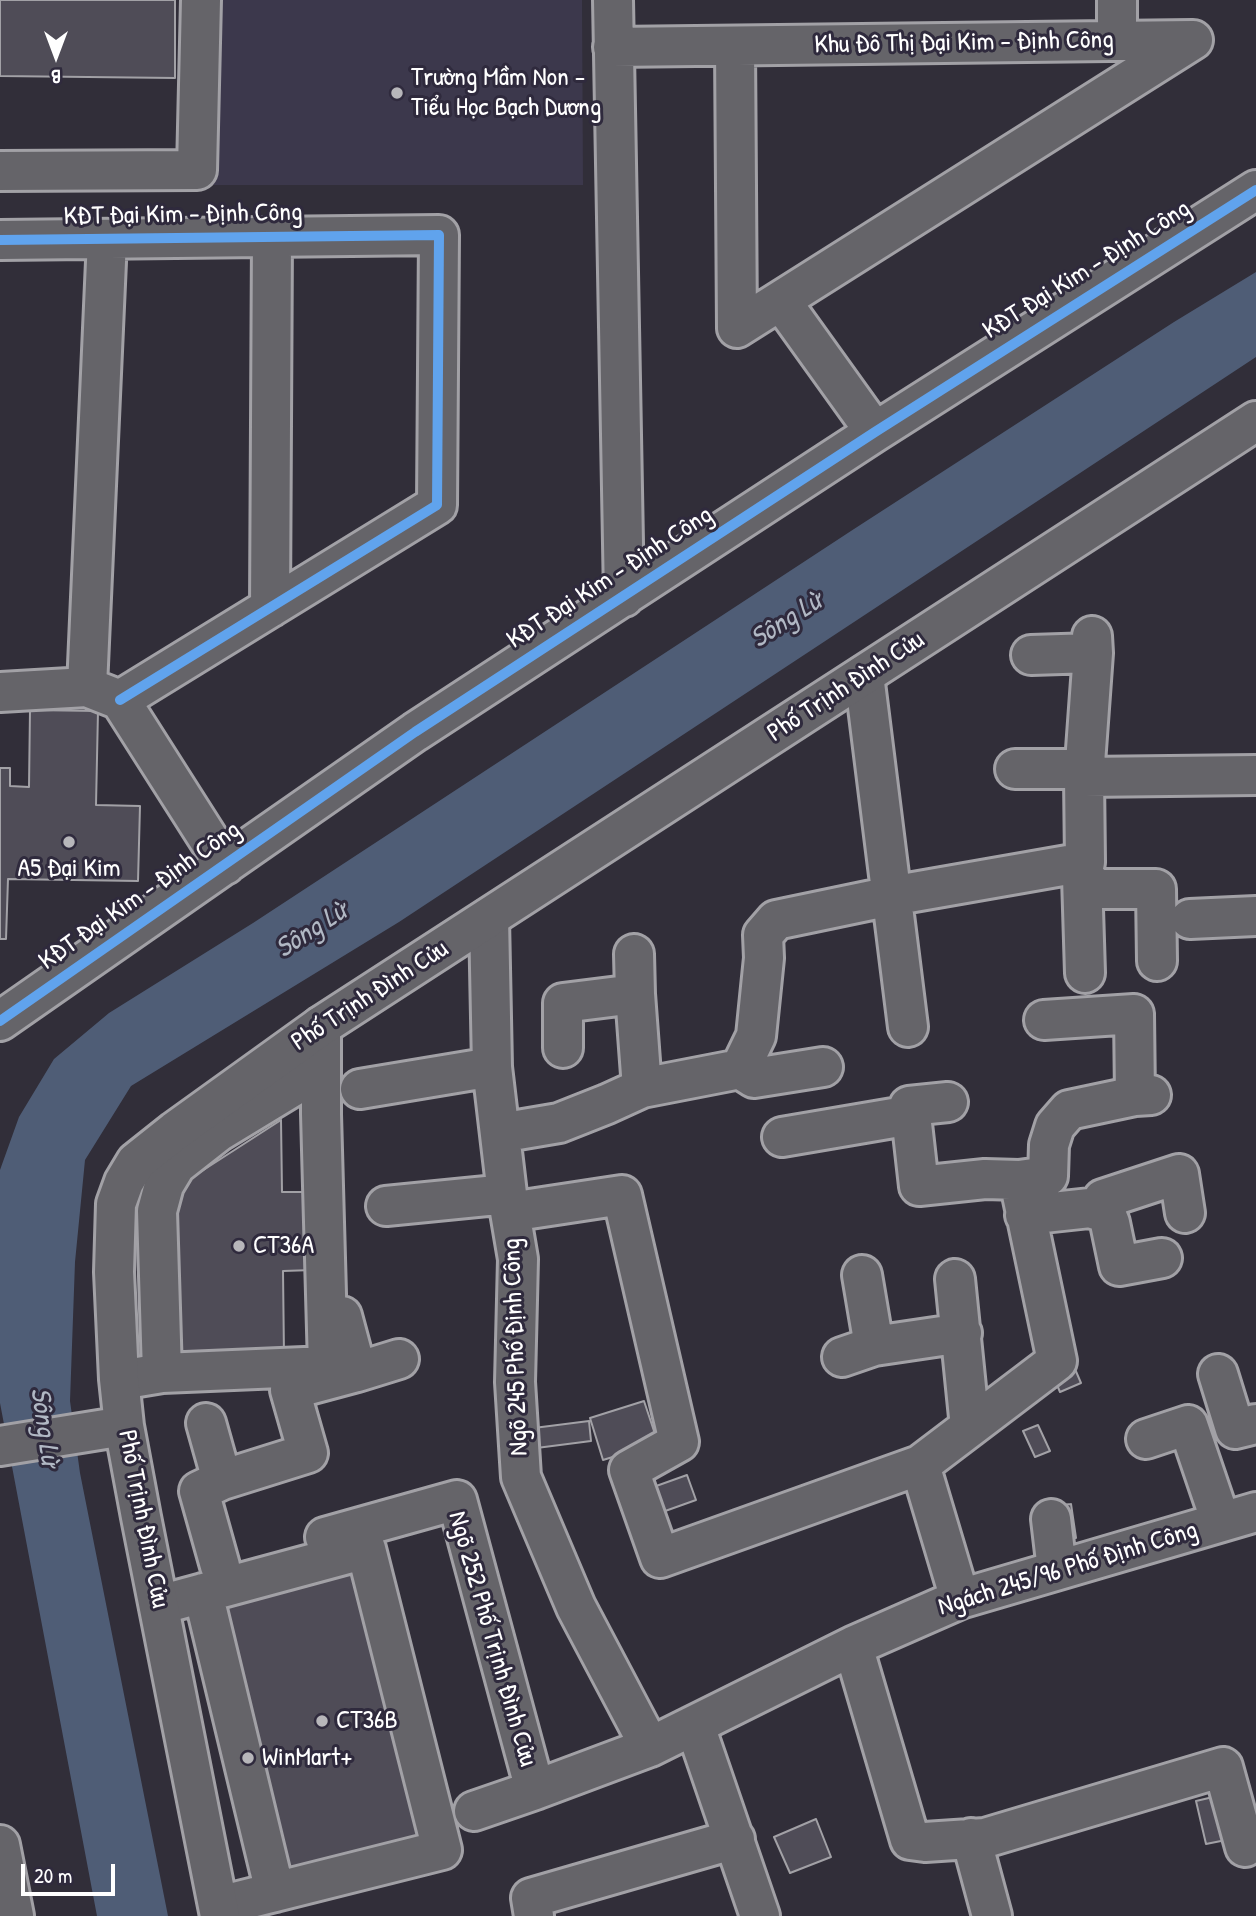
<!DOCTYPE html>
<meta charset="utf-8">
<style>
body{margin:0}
#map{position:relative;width:1256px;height:1916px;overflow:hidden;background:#312e39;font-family:"Patrick Hand",sans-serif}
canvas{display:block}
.north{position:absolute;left:21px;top:21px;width:70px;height:70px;-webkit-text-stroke:5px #2f2a3d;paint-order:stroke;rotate:180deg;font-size:19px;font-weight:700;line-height:28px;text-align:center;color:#fff}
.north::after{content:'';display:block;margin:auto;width:24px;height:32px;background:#fff;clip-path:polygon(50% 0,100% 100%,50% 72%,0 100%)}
.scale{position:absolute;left:21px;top:1864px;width:94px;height:32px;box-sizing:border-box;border:4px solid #fff;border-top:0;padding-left:9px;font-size:21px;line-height:24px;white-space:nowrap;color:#fff;-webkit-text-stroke:5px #2f2a3d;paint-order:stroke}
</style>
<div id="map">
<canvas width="1256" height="1916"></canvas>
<div class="north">B</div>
<div class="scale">20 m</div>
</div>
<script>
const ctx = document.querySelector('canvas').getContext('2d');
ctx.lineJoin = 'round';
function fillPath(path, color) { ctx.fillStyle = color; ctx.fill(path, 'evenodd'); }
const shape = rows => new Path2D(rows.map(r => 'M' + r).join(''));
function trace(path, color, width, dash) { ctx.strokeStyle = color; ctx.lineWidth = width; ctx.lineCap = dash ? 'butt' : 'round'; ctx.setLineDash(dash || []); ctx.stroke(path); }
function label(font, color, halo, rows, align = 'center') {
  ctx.font = font + ' "Patrick Hand",sans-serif'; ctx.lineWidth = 6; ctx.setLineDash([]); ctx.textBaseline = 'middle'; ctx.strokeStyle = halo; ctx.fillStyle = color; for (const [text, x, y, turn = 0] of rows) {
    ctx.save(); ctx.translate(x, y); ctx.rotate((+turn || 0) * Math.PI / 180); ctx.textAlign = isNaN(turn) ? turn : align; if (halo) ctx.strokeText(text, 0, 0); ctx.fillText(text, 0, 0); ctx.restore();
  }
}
fillPath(shape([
 [212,0,582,0,583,185,209,185]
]), '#3c384c');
fillPath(shape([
 [1256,272,1256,357,399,922,131,1086,85,1160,75,1262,70,1401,80,1473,168,1916,97,1916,0,1403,0,1170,19,1117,54,1059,109,1013,253,923,854,529,1174,322]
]), '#4f5d76');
const building = shape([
 [0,0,175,0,175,78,0,76,0,0],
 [30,710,98,711,96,805,140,806,138,881,8,879,6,939,0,939,0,768,10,768,10,786,29,787,30,710],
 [281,1120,282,1192,311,1192,313,1270,283,1271,284,1356,168,1358,175,1195,182,1185,191,1178,281,1120],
 [1072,1362,1081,1383,1060,1392,1051,1371,1072,1362],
 [644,1401,658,1443,603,1460,590,1418,644,1401],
 [589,1421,591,1441,521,1450,518,1430,589,1421],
 [1038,1425,1050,1451,1035,1457,1023,1431,1038,1425],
 [687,1475,696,1500,654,1515,645,1490,687,1475],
 [1071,1504,1076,1538,1056,1540,1051,1506,1071,1504],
 [361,1563,431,1843,283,1879,213,1600,361,1563],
 [1226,1794,1236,1838,1206,1844,1196,1801,1226,1794],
 [816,1819,831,1857,790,1873,774,1837,816,1819]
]);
fillPath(building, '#4f4c57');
trace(building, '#a2a1a6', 2);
const minor = shape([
 [613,0,624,597],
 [1117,41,1117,0],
 [735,46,737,328],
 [613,47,1193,40],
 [0,171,197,170,201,0],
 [0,240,439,235,437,505,120,700],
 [781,301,875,432],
 [737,328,1193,40],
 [270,608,272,237],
 [1031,655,1093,653],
 [864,675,908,1027],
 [87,687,107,239],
 [0,692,87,687,120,700,225,865],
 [1015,769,1084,769],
 [1084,777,1093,653,1092,636],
 [1085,862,1082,877,1085,973],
 [1082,877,1098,889,1156,889,1157,961],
 [489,918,492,1067,507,1194,518,1259,515,1382,521,1477,576,1607,650,1747],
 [1190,919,1256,916],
 [634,954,635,994,642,1088],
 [1044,1020,1134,1014,1135,1096],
 [0,1021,415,732,875,432,1256,190],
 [563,1048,563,1003,635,994],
 [740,1069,754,1078,823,1067],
 [360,1089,492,1067],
 [911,1115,909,1106,948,1102],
 [500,1133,559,1123,607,1104,642,1088,740,1069,756,1036,764,958,763,935,776,920,891,896,1085,862,1084,777,1256,775],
 [782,1137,911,1115,919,1186,985,1179,1019,1180,1048,1176,1049,1145,1055,1126,1069,1110,1135,1096,1151,1095],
 [386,1206,507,1194],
 [510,1212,622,1195,679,1442,629,1470,660,1558,920,1465,1057,1361,1019,1180],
 [1106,1213,1103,1199,1179,1174,1185,1213],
 [1025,1215,1090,1208,1106,1213,1110,1223,1119,1266,1162,1258],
 [862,1275,874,1346],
 [955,1279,970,1427],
 [842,1357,874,1346,962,1333],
 [357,1372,399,1359],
 [162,1373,328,1366,321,1114,321,1026],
 [1218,1374,1235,1429,1256,1424],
 [138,1377,162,1373,157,1211,164,1185,176,1165,218,1132,320,1070],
 [206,1423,222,1480],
 [1146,1439,1188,1425,1221,1522],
 [920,1465,960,1599],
 [1051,1519,1057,1570],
 [325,1537,457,1500,535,1790],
 [220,1566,199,1491,222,1480,308,1453,290,1390,357,1372,342,1316],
 [203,1593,275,1892],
 [159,1605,366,1549,442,1850,219,1906],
 [853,1646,910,1840,925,1842,985,1838,1223,1767,1245,1847],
 [695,1726,760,1916],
 [474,1811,535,1790,650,1747,853,1646,960,1599,1256,1512],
 [971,1838,992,1916],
 [534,1916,531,1898,735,1839]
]);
const major = shape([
 [0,1446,124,1426],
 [0,1845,14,1916],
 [220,1916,141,1517,124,1426,119,1379,114,1272,116,1204,124,1182,136,1162,175,1131,321,1026,1256,421]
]);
trace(minor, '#a2a1a6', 44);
trace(major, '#a2a1a6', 44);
trace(minor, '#656469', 38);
trace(major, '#656469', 38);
trace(shape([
 [0,240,439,235,437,505,120,700],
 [0,1021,415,732,875,432,1256,190]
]), '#60a3ed', 10);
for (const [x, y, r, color] of [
 [397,93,7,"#b7b6ba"],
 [69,842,7,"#b7b6ba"],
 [239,1246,7,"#b7b6ba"],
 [322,1721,7,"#b7b6ba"],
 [248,1758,7,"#b7b6ba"]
]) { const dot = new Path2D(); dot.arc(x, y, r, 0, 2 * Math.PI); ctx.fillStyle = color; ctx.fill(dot); trace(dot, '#2f2a3d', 2.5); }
label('26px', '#fff', '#2f2a3d', [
 ["Khu Đô Thị Đại Kim - Định Công",964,43,-1],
 ["KĐT Đại Kim - Định Công",183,215,-1],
 ["KĐT Đại Kim - Định Công",1087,270,-32],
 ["KĐT Đại Kim - Định Công",610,578,-33],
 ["Phố Trịnh Đình Cửu",846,687,-33],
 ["KĐT Đại Kim - Định Công",140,896,-35],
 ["Phố Trịnh Đình Cửu",370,996,-33],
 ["Ngõ 245 Phố Định Công",516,1347,-92],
 ["Phố Trịnh Đình Cửu",143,1519,79],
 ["Ngách 245/96 Phố Định Công",1068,1569,-17],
 ["Ngõ 252 Phố Trịnh Đình Cửu",492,1639,74]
]);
label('26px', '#fff', '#2f2a3d', [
 ["Trường Mầm Non -",411,78],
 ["Tiểu Học Bạch Dương",411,108],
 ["A5 Đại Kim",69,869,"center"],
 ["CT36A",253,1246],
 ["CT36B",336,1721],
 ["WinMart+",262,1758]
], 'left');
label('italic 28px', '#b1b8c4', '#2f2a3d', [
 ["Sông Lừ",786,621,-33],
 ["Sông Lừ",311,931,-33],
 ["Sông Lừ",44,1426,82]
]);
</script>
